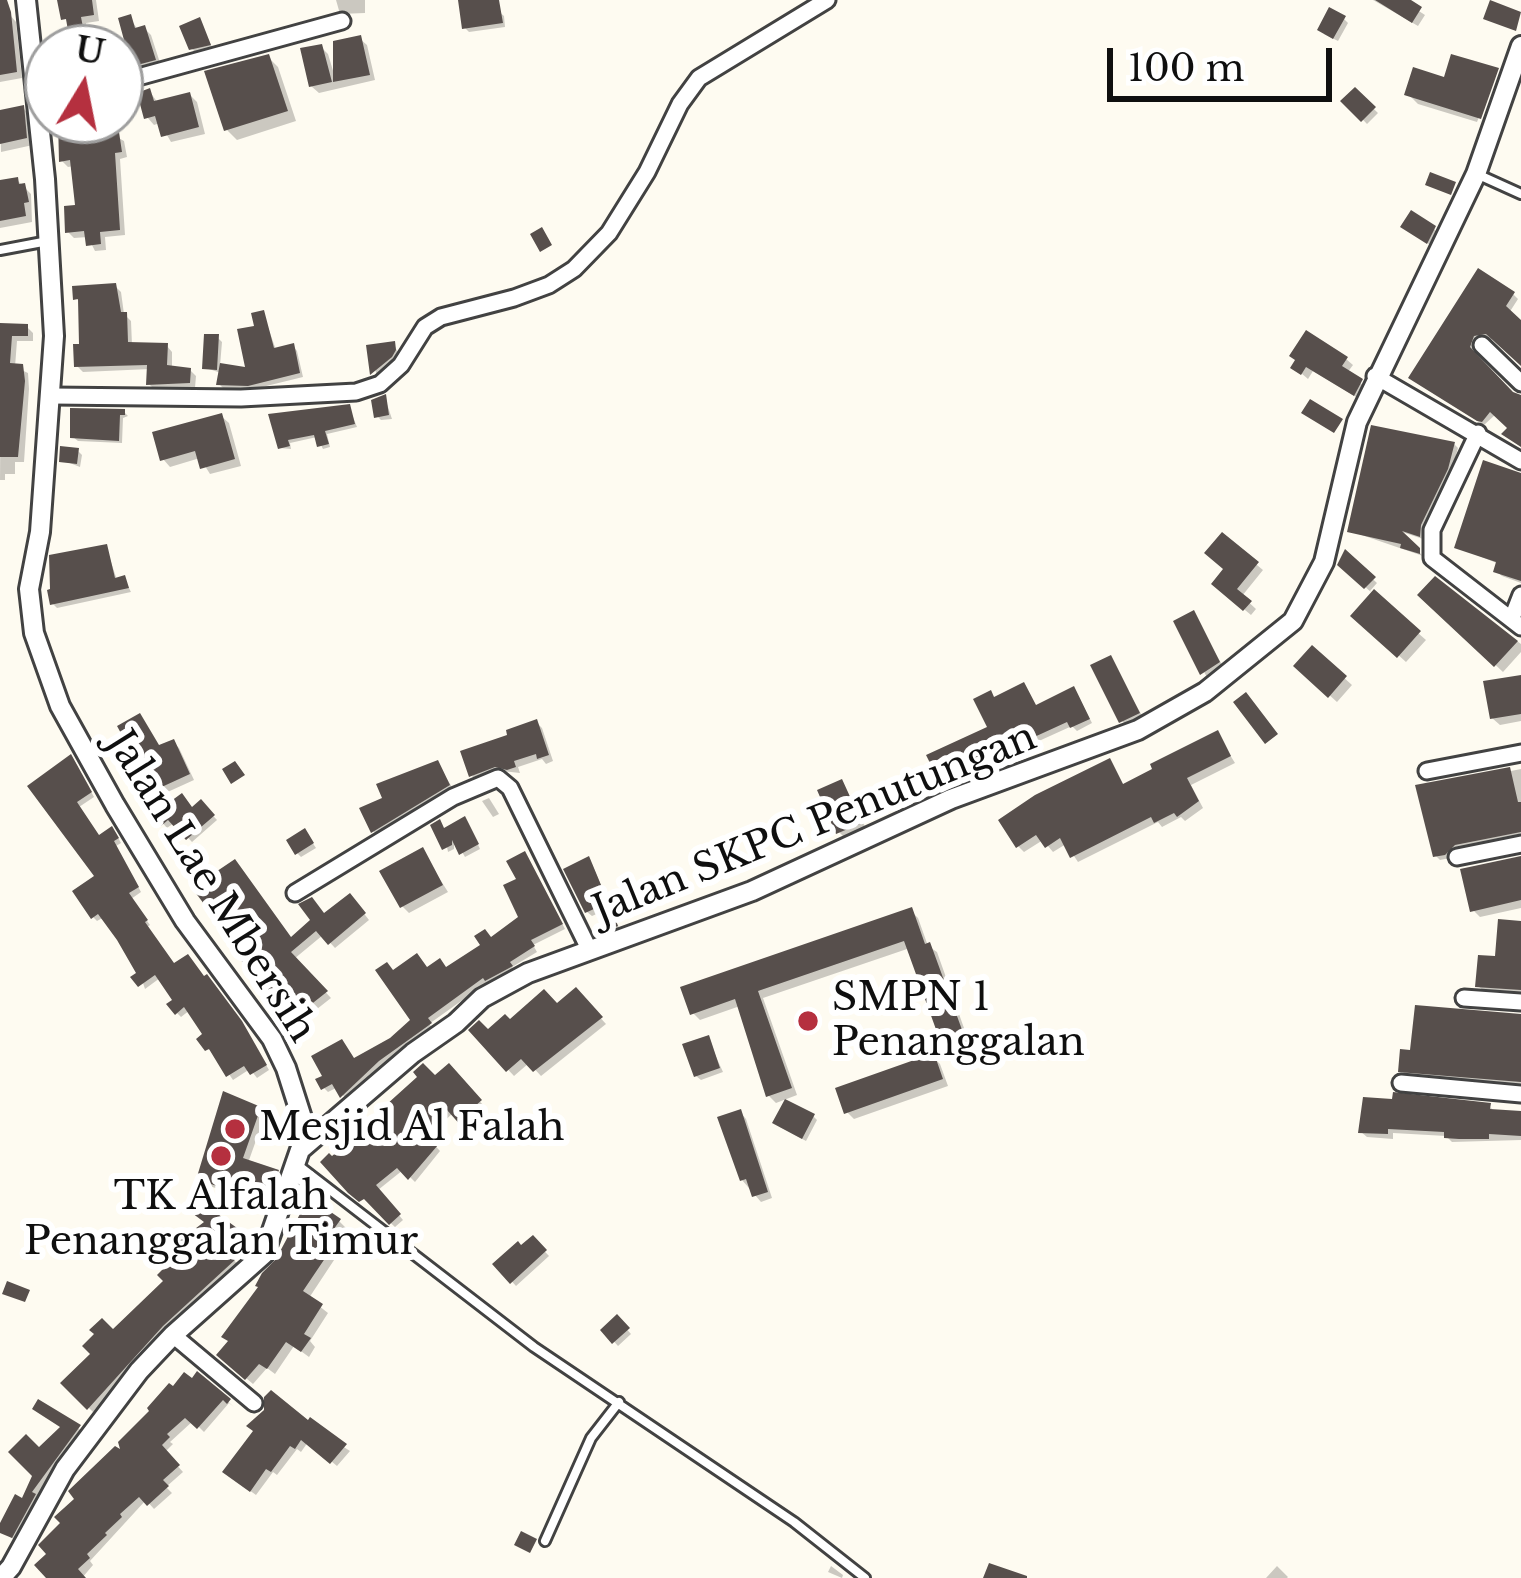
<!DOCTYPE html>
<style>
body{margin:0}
#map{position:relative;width:1521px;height:1578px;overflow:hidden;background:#fefbf1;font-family:"Libre Baskerville",serif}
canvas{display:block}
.north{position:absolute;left:24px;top:24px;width:120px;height:120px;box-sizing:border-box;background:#fff;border:3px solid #9f9f9f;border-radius:50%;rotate:10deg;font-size:33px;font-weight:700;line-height:48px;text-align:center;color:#0f0f0f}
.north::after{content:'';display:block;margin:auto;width:42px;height:54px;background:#b5303f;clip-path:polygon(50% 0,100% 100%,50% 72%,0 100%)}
.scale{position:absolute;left:1107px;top:48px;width:225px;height:54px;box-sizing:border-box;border:6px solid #0f0f0f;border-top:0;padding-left:15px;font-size:36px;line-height:42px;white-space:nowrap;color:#0f0f0f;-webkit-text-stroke:9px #fff;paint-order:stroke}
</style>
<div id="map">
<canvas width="1521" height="1578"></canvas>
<div class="north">U</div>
<div class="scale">100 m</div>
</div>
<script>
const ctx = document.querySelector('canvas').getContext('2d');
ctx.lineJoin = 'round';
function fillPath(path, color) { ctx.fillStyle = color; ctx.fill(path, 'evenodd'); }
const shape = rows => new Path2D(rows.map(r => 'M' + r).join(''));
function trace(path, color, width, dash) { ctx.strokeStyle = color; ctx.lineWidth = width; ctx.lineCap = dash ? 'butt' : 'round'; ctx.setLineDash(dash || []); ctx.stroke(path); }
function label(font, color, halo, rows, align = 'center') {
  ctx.font = font + ' "Libre Baskerville",serif'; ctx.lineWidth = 12; ctx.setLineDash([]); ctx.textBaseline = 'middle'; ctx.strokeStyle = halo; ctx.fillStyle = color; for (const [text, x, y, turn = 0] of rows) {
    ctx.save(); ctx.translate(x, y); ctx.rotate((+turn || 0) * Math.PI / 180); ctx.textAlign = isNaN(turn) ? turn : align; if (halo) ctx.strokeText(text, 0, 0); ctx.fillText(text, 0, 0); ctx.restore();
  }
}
fillPath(shape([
 [61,0,96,0,99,21,86,23,90,46,100,48,74,48],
 [336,0,365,0,365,13,340,14],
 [461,0,485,0,504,16,505,27,469,32,465,28],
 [1373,0,1402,0,1425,15,1418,26],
 [10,15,16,22,22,78,0,82,0,17],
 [130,18,138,30,144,28,151,35,161,66,120,81,120,48,109,48,128,42],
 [1344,19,1348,23,1338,41,1324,34],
 [199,21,213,49,196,53,192,49],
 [360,39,367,45,375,80,319,93,311,86,321,47,328,54,334,74],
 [268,57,278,67,296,121,237,140,227,130],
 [1497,71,1477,122,1418,104,1408,94,1446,81],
 [1500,74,1507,81,1491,127,1482,124],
 [1355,91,1378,113,1367,124,1345,101],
 [150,92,158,103,190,95,197,102,205,134,171,142,160,123,154,125,147,117],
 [23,108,30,115,33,145,1,152,0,113],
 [60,120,107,120,115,136,124,141,127,157,120,159,125,235,105,237,106,250,95,251,88,237,74,238,68,232,79,208,74,166,68,167,62,161],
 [17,180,31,194,32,222,0,228,0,184],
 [1434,229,1438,233,1432,246,1408,231],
 [115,286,121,292,124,314,131,321,132,345,167,346,172,352,172,369,190,370,196,376,195,388,155,390,149,384,150,369,83,372,77,366,82,346,81,303,76,298],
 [1513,294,1518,299,1509,313,1521,324,1521,362,1497,339,1479,340,1474,349,1478,362,1512,395,1521,395,1521,446,1511,428,1496,414,1484,425,1416,382],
 [263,313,276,350,293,346,297,351,303,377,254,389,223,388,219,384,221,373,206,368,217,337,222,342,220,366,249,371],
 [1,326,27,327,33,333,33,341,17,341,15,367,28,373,29,389,24,462,15,462,15,474,5,474,5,480,0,480],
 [394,344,399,356,377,377,370,347],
 [1346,359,1353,365,1347,373,1367,388,1361,400,1313,371,1308,379,1294,367],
 [385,398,392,419,381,420,377,416],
 [349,407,357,427,327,434,330,447,323,449,317,437,290,443,291,449,280,448,272,417],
 [124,412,128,416,123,418,122,443,78,441,73,437],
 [221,416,229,423,241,466,210,474,200,458,170,467,163,459],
 [1454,444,1458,448,1451,474,1423,539,1396,530,1423,556,1350,531],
 [78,451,82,455,80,467,62,460],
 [1521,479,1521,583,1502,576,1496,571,1499,564,1457,547],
 [1222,536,1263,570,1242,596,1256,609,1251,615,1221,590,1227,570],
 [106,547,117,580,124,578,131,592,57,608,53,604],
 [1346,554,1377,583,1370,591,1426,640,1406,662,1354,615,1373,594,1341,565],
 [1435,581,1521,644,1521,652,1503,672,1421,595],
 [1193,614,1225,670,1209,681,1177,622],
 [1312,649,1352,685,1337,702,1297,666],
 [1110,659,1145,721,1129,728,1122,721],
 [1521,678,1521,721,1500,725,1492,718],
 [1077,694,1092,723,1077,731,1072,726,997,760,1000,766,949,790,945,785,991,728,996,700,1037,708],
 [140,717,160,748,173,742,179,748,194,780,150,800,144,794,138,758],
 [536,722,542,728,553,761,546,764,542,759,518,767,520,773,502,771,478,782,472,776],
 [1217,734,1235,763,1191,785,1203,808,1185,821,1181,817,1162,827,1158,822,1078,862,1066,844,1053,852,1043,840,1024,852,1018,846,1109,762,1124,786],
 [75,762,94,797,79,807,100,839,116,834,121,843,116,846,141,892,131,899,150,925,147,927,174,967,245,1029,269,1070,257,1078,250,1069,233,1080,214,1052,208,1049,207,1035,190,1010,181,1017,177,1013,176,1000,160,978,145,989,140,974,104,917,97,921,93,917,98,877,31,787],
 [437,763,455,792,380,838,373,831,386,800],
 [1521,769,1521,836,1459,849,1450,858,1440,860,1436,856,1511,771],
 [841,782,867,830,846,839,839,832],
 [489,798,499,814,493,817,482,801],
 [201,803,217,820,192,842,174,823,167,828,156,815,193,810],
 [468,823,480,849,465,857,454,838,454,849,448,852,444,831],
 [308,836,316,848,301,857,297,853],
 [422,851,448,892,409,913,402,906],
 [525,854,565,929,533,945,537,952,512,967,515,971,492,983,489,981,429,1024,434,1029,384,1065,346,1100,338,1087,328,1092,324,1088,354,1061,392,1041,414,1021,393,974,447,971,522,918,520,880],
 [1521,858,1521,908,1480,917,1473,910],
 [592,864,620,930,610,934,599,913,592,916,587,912],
 [196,889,292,940,325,916,355,902,369,920,335,948,323,935,294,959,331,998,298,1024],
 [911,911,918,918,928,946,937,952,970,1045,951,1051,944,1044,910,948,763,998,797,1095,776,1103,769,1096,740,1006,700,1020,693,1013],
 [1521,925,1521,995,1485,992,1478,986],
 [576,991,606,1024,541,1076,529,1063,514,1076,472,1031,488,1033,557,1007],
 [1521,1017,1521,1087,1408,1077,1401,1070],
 [708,1039,723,1072,701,1080,696,1076],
 [933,1057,940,1064,948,1086,854,1119,847,1112],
 [448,1067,484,1106,469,1119,475,1126,470,1130,453,1113,427,1137,440,1151,415,1182,403,1170,378,1190,403,1220,395,1227,324,1162,346,1154],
 [1489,1106,1496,1113,1521,1114,1521,1140,1452,1142,1446,1136,1393,1133,1393,1139,1367,1137,1361,1132],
 [260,1110,265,1115,248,1163,283,1178,276,1199,232,1185,230,1192,205,1185,200,1180],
 [740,1112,746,1119,772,1198,761,1202,742,1180],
 [813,1116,817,1120,806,1141,780,1127],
 [339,1221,346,1228,332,1247,338,1254,309,1298,328,1313,310,1341,315,1347,309,1357,294,1346,275,1374,267,1368,253,1384,227,1362],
 [235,1230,239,1235,226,1253,239,1265,168,1330,93,1412,64,1383,113,1334],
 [533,1239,549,1256,516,1286,496,1264],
 [617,1318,631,1334,618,1346,604,1330],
 [198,1375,234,1407,229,1403,204,1432,193,1421,170,1442,173,1444,165,1452,183,1472,166,1487,172,1493,154,1509,146,1500,90,1561,93,1565,82,1578,50,1578,126,1456],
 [39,1403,84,1432,36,1499,39,1502,17,1541,0,1531,24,1502,36,1476,39,1451,63,1428],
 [308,1424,350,1451,337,1466,308,1442,301,1452,297,1449,277,1475,273,1472,256,1495,231,1477,256,1432],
 [831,1566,843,1575,842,1578,828,1572],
 [1277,1566,1288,1577,1287,1578,1266,1578]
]), '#0003');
fillPath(shape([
 [0,0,7,0,11,12,17,72,0,75],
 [57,0,92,0,94,15,81,17,87,48,71,48,66,19,61,20],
 [458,0,499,0,503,23,462,29],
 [1375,0,1411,0,1422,7,1412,23],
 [1490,0,1521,12,1516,31,1483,19],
 [1329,7,1346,16,1333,39,1317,30],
 [131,14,135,28,145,25,156,60,122,69,120,41,124,40,118,18],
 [200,17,211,45,189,50,179,26],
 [361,35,370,75,333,82,333,41],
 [322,44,332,82,309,87,300,48],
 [269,54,288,111,224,131,204,71],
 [1451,54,1499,68,1481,119,1404,95,1413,67,1444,77],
 [1355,87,1376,107,1361,122,1340,101],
 [150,88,154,101,190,92,199,127,161,137,155,116,144,119,137,93],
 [24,105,27,138,0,144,0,110],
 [58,120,109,120,111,133,119,132,122,152,115,153,120,230,100,232,101,244,86,246,84,231,65,233,64,206,75,205,70,160,59,162],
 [1430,172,1456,182,1451,195,1425,185],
 [18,177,19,184,25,183,29,202,24,203,26,216,0,221,0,180],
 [1411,210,1436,226,1427,244,1400,227],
 [542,227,552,245,540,252,530,234],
 [1478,268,1515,292,1506,306,1521,320,1521,366,1486,334,1474,336,1470,347,1513,392,1521,395,1521,447,1501,434,1507,428,1490,412,1482,422,1477,421,1408,378],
 [116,283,121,312,127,312,128,342,168,343,167,365,191,368,190,383,146,385,147,365,74,367,73,344,79,344,78,299,73,300,72,286],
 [264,310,274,348,294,343,300,373,248,386,216,385,220,363,245,367,237,329,254,326,251,313],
 [0,323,28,324,28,336,12,336,10,363,23,364,25,381,18,457,0,457],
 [1306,330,1348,357,1342,366,1363,379,1354,396,1306,367,1301,375,1290,368,1295,360,1289,356],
 [204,334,219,334,217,370,202,369],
 [395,341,396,350,392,357,370,375,366,345],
 [386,394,389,415,374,418,371,400],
 [1310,399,1343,419,1334,433,1301,413],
 [350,404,355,424,325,431,329,444,317,447,314,435,288,440,290,446,278,449,268,414],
 [70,408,125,409,125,415,120,415,119,441,70,438],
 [222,413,235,459,200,469,195,451,160,461,152,432],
 [1371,425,1455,442,1448,469,1421,525,1420,537,1402,531,1420,548,1420,554,1400,548,1401,544,1347,532],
 [60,446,79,448,77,464,59,462],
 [1483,460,1521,473,1521,581,1493,572,1496,562,1454,548],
 [1222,532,1259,562,1237,589,1252,601,1243,611,1211,584,1223,569,1204,553],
 [107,544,115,578,125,575,129,588,50,605,47,590,50,589,49,555],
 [1345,549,1376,577,1364,589,1337,565],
 [1435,576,1518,641,1494,667,1417,595],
 [1374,589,1421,631,1397,658,1350,616],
 [1194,610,1220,662,1200,675,1173,621],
 [1312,645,1347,676,1328,698,1293,666],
 [1111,655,1140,713,1119,723,1090,665],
 [1521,675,1521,714,1490,719,1483,681],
 [1024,682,1036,705,1074,686,1090,719,1070,728,1067,722,995,755,998,762,942,787,926,755,987,727,973,699,991,690,994,697],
 [1246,692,1278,734,1265,744,1233,702],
 [140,713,159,745,174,739,190,774,142,796,125,761,134,757,117,726],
 [537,719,549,755,537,759,536,754,514,761,516,767,507,770,495,767,469,777,460,751,507,735,506,730],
 [1218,730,1231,756,1187,778,1199,801,1177,817,1174,813,1154,823,1151,817,1070,858,1060,838,1045,848,1036,835,1016,848,998,820,1035,795,1110,758,1123,784,1152,769,1150,764],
 [71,754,92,792,77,802,99,835,112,826,119,838,114,841,139,887,129,893,148,920,145,922,174,963,188,954,204,976,207,974,242,1021,267,1065,250,1075,244,1066,226,1077,209,1049,205,1051,196,1039,202,1034,184,1007,175,1015,166,1004,172,1000,155,975,138,987,130,977,136,973,117,940,98,914,91,919,72,891,94,876,27,786],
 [438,760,450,785,371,833,359,808,382,798,376,784],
 [235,761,245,775,231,784,222,769],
 [1510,767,1518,802,1521,802,1521,832,1455,845,1445,855,1433,857,1415,785],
 [842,779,862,823,836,834,817,790],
 [182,793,192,807,201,799,215,815,186,840,168,820,161,826,152,815],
 [465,816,479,844,459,855,452,840,452,845,442,850,430,825,440,819,444,828],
 [305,828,314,843,295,855,286,840],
 [423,847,443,885,400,908,379,871],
 [525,851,563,924,531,940,535,946,510,962,513,966,485,981,483,978,428,1018,432,1023,379,1061,340,1098,332,1084,321,1090,315,1079,322,1076,311,1056,342,1039,354,1058,390,1038,410,1020,375,970,387,962,393,970,417,953,427,967,440,958,446,967,480,945,474,936,485,929,491,937,518,917,503,885,516,879,506,861],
 [589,856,618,926,603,931,594,909,585,913,563,869],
 [1521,856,1521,900,1470,912,1460,869],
 [235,859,291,937,310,920,298,904,312,897,324,913,350,893,366,913,328,945,316,931,291,952,328,991,290,1021,240,959,243,956,192,888],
 [912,907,925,944,930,942,965,1038,942,1046,904,941,758,991,792,1088,766,1097,735,999,690,1015,680,987],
 [1498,919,1521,921,1521,990,1475,987,1478,955,1495,956],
 [576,987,603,1017,533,1072,521,1059,506,1072,468,1030,479,1020,488,1029,505,1014,510,1019,544,989,557,1003],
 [1415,1005,1521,1014,1521,1082,1398,1072,1400,1049,1410,1050],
 [709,1035,720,1068,694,1077,682,1044],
 [934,1053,943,1079,844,1114,835,1088],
 [423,1063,435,1075,449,1063,482,1100,467,1113,473,1120,463,1128,447,1110,425,1131,438,1145,408,1180,397,1168,376,1185,401,1214,389,1225,364,1199,359,1202,348,1193,320,1162,329,1153,332,1156,343,1147,346,1150,363,1136,380,1118,376,1114,417,1077,413,1072],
 [223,1091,261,1107,243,1158,279,1170,270,1195,227,1181,225,1188,196,1180],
 [1393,1092,1491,1103,1490,1109,1521,1111,1521,1136,1489,1134,1489,1139,1459,1139,1444,1138,1444,1132,1388,1129,1388,1134,1358,1133,1363,1097,1392,1099],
 [785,1099,815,1114,802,1139,772,1123],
 [741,1109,768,1192,752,1197,746,1179,740,1181,717,1117],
 [309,1197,341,1219,326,1240,334,1245,303,1291,323,1304,304,1334,311,1338,301,1352,286,1342,267,1369,259,1364,245,1380,216,1355,228,1341,221,1337,258,1287,255,1286,262,1273,276,1259],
 [200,1201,237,1228,224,1246,236,1259,163,1326,87,1410,60,1383,90,1354,82,1346,94,1334,89,1330,102,1318,113,1329,163,1281,157,1275,174,1258,166,1251,204,1222,192,1213],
 [533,1235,547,1250,510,1284,492,1264,518,1241,521,1245],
 [7,1281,30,1290,25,1302,2,1294],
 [617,1314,630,1328,612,1344,600,1330],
 [197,1371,231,1399,227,1404,223,1400,197,1429,185,1418,167,1434,170,1437,162,1445,180,1465,163,1480,169,1486,147,1506,139,1497,120,1514,122,1517,105,1533,107,1535,87,1554,90,1558,78,1569,86,1578,46,1578,34,1565,46,1554,38,1545,60,1523,54,1517,74,1499,68,1491,115,1446,120,1449,118,1442,149,1411,147,1408,169,1383,173,1386,184,1372,192,1378],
 [271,1390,308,1420,310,1417,347,1444,330,1464,301,1440,295,1449,290,1446,271,1472,266,1469,250,1492,222,1472,253,1431,246,1426,264,1410,264,1397],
 [38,1399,81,1425,32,1492,36,1494,12,1538,0,1533,0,1523,15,1494,22,1498,32,1476,8,1452,26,1434,39,1447,60,1427,32,1409],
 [521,1531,537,1539,530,1553,514,1545],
 [989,1563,1027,1576,1027,1578,983,1578]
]), '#574f4c');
const service = shape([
 [1479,175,1521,194],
 [0,250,48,241],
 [299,1166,534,1347,794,1522,865,1578],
 [545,1541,591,1438,619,1402]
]);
const minor = shape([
 [120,82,342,21],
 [1482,345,1521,383],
 [1375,376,1521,461],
 [52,396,241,398,356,392,380,384,401,365,425,327,441,317,514,298,549,285,574,269,609,233,647,172,680,104,699,78,827,0],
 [1478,433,1432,530,1432,558,1521,627],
 [1512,618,1521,595],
 [1427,771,1521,753],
 [1457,857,1521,844],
 [295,893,453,797,498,778,510,788,590,951],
 [1464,998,1521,1002],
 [1401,1083,1521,1094],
 [173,1335,254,1403]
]);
const tertiary = shape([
 [26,0,45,179,54,336,40,532,29,589,34,633,60,706,115,805,185,921,272,1039,286,1068,309,1140],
 [1,1578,11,1567,65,1469,139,1371,173,1335,264,1254,300,1150,413,1053,456,1023,482,998,528,973,752,891,951,799,1138,730,1205,692,1293,621,1324,562,1357,422,1476,174,1521,46]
]);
trace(service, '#424242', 14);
trace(minor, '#424242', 21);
trace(tertiary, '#424242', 24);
trace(service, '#fff', 8);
trace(minor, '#fff', 15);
trace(tertiary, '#fff', 18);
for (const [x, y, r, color] of [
 [808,1021,12,"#b5303f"],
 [235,1129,12,"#b5303f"],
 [221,1156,12,"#b5303f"]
]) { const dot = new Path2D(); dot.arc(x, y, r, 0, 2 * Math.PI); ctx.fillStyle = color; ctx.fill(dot); trace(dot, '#fff', 4.5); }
label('39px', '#0f0f0f', '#fff', [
 ["Jalan SKPC Penutungan",815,825,-22],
 ["Jalan Lae Mbersih",210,887,58]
]);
label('39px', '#0f0f0f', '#fff', [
 ["SMPN 1",832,999],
 ["Penanggalan",832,1044],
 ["Mesjid Al Falah",259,1129],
 ["TK Alfalah",221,1198,"center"],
 ["Penanggalan Timur",221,1243,"center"]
], 'left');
</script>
